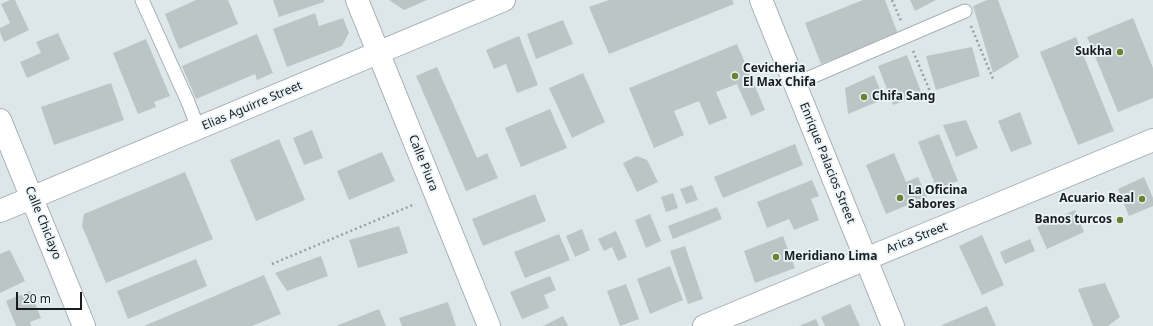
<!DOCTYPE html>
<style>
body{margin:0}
#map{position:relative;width:1153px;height:326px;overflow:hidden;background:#dde7ea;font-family:"Noto Sans",sans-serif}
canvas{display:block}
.scale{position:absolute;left:16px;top:292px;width:66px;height:18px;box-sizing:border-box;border:2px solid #1a1d1f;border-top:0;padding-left:5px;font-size:12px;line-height:14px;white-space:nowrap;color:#1a1d1f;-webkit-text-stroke:3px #eaf4f8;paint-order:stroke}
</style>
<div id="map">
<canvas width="1153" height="326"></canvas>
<div class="scale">20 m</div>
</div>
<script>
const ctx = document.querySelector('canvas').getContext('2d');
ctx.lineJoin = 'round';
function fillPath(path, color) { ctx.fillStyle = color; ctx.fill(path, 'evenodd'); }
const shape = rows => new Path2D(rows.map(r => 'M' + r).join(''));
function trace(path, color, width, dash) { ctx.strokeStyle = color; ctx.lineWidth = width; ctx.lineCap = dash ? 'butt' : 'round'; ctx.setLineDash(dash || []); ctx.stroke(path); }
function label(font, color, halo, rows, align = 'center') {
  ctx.font = font + ' "Noto Sans",sans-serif'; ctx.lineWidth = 3.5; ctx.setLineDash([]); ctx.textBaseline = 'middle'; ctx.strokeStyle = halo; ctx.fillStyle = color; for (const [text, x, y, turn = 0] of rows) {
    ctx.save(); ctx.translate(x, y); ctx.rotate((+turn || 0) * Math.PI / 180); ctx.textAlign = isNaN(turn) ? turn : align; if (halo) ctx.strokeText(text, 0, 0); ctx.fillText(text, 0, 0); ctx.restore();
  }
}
fillPath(shape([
 [10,0,15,0,29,30,4,42,0,32,0,28,10,23,1,4],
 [196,0,228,0,238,24,179,49,165,14],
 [273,0,324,0,324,2,279,17],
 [389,0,427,0,404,10],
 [609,0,732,0,734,4,609,54,589,7],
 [863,0,885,0,898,34,821,64,805,23],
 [910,0,936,0,915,11],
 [987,0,998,0,1019,57,993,73,973,6],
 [315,13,319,26,343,18,349,33,342,46,287,67,273,29],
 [1133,18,1153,68,1153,98,1118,112,1087,37],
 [563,20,573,44,536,59,527,34],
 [58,33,70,59,27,78,20,62,41,53,36,42],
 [257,34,273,73,257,80,255,74,196,99,182,66],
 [519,36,538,85,517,93,506,64,494,69,486,50],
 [1076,37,1114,131,1078,145,1040,52],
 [146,39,170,96,154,102,156,107,138,114,113,53],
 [737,44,765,110,751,116,737,84,716,92,727,118,709,125,699,101,674,111,684,135,654,148,629,88],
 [972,47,980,76,936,90,926,56],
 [907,55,922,94,893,105,878,66],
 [437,67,477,158,487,153,498,178,466,191,416,76],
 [583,73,605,122,572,138,549,88],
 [874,75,884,99,848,114,845,88],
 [111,83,124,120,54,145,41,107],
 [550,109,567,148,521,167,505,128],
 [1020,112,1032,144,1011,152,998,121],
 [966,120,978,148,956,157,943,125],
 [312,130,323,158,304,165,293,138],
 [939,134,958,181,937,189,918,142],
 [279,139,305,200,256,221,230,160],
 [795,144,803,165,723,198,714,177],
 [382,152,395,181,349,200,337,171],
 [894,153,906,182,918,177,927,197,886,214,866,165],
 [637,156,647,160,658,182,637,192,623,163],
 [185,172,213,239,106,283,82,226,84,214],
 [1144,177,1153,198,1153,206,1129,216,1118,189],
 [812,180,819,196,811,199,819,220,794,230,789,219,767,228,757,202],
 [692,185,698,200,686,204,680,189],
 [673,193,678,208,666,212,661,197],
 [535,194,546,221,483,246,472,219],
 [717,207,722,219,673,239,668,226],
 [1075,210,1084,232,1047,249,1037,227],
 [650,214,661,241,646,248,635,220],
 [399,226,408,253,358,268,349,240],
 [582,229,590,250,575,257,566,236],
 [616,231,627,257,618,261,612,247,604,251,598,239],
 [559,234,570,260,525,278,514,252],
 [982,235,1004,285,982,295,959,246],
 [783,236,795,268,755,283,744,251],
 [1030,239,1035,251,1005,264,1000,252],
 [685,246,703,299,688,304,670,251],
 [10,250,25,281,0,293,0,254],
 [321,256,328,276,287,291,275,273],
 [196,259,207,286,128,319,117,291],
 [670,266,683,300,650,314,637,279],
 [264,275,281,314,252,326,144,326],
 [550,276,556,290,544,295,549,308,522,319,510,292],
 [1105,283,1120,317,1108,326,1093,326,1078,289],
 [626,284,639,319,620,326,607,291],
 [30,291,41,318,30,322,31,326,16,326,6,301],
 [448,302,456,326,402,326,399,318],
 [850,304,860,326,825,326,821,317],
 [987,306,996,326,943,326,942,325],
 [379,309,386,326,336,326],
 [563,316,568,326,543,326],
 [816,319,819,326,799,326]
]), '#bbc5c6');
const lane = shape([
 [142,0,188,102,198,128],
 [795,84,965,11]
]);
const street = shape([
 [357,0,489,326],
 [761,0,893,326],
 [0,120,84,326],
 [0,211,504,0],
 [704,326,1153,140]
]);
trace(lane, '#a7b0b4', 15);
trace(street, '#a7b0b4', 24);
trace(shape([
 [892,0,901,21],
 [971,26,993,79],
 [913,51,934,101],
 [272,264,415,204]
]), '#98a0a2', 2.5, [2, 3]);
trace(lane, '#fff', 13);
trace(street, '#fff', 22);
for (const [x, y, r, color] of [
 [1120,52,4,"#6d8132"],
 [735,76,4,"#6d8132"],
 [864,97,4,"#6d8132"],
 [900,198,4,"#6d8132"],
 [1142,199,4,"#6d8132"],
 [1120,220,4,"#6d8132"],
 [776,257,4,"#6d8132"]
]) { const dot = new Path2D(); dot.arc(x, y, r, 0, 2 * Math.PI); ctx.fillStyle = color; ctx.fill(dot); trace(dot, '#eaf4f8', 1.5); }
label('bold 12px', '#1a1d1f', '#eaf4f8', [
 ["Sukha",1112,52,"right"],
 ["Cevicheria",743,69],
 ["El Max Chifa",743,83],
 ["Chifa Sang",872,97],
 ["La Oficina",908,191],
 ["Sabores",908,205],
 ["Acuario Real",1134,199,"right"],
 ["Banos turcos",1112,220,"right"],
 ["Meridiano Lima",784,257]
], 'left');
label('12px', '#1a1d1f', '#eaf4f8', [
 ["Elias Aguirre Street",252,106,-23],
 ["Calle Piura",423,163,68],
 ["Enrique Palacios Street",827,163,68],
 ["Calle Chiclayo",43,223,68],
 ["Arica Street",917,238,-22]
]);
</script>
